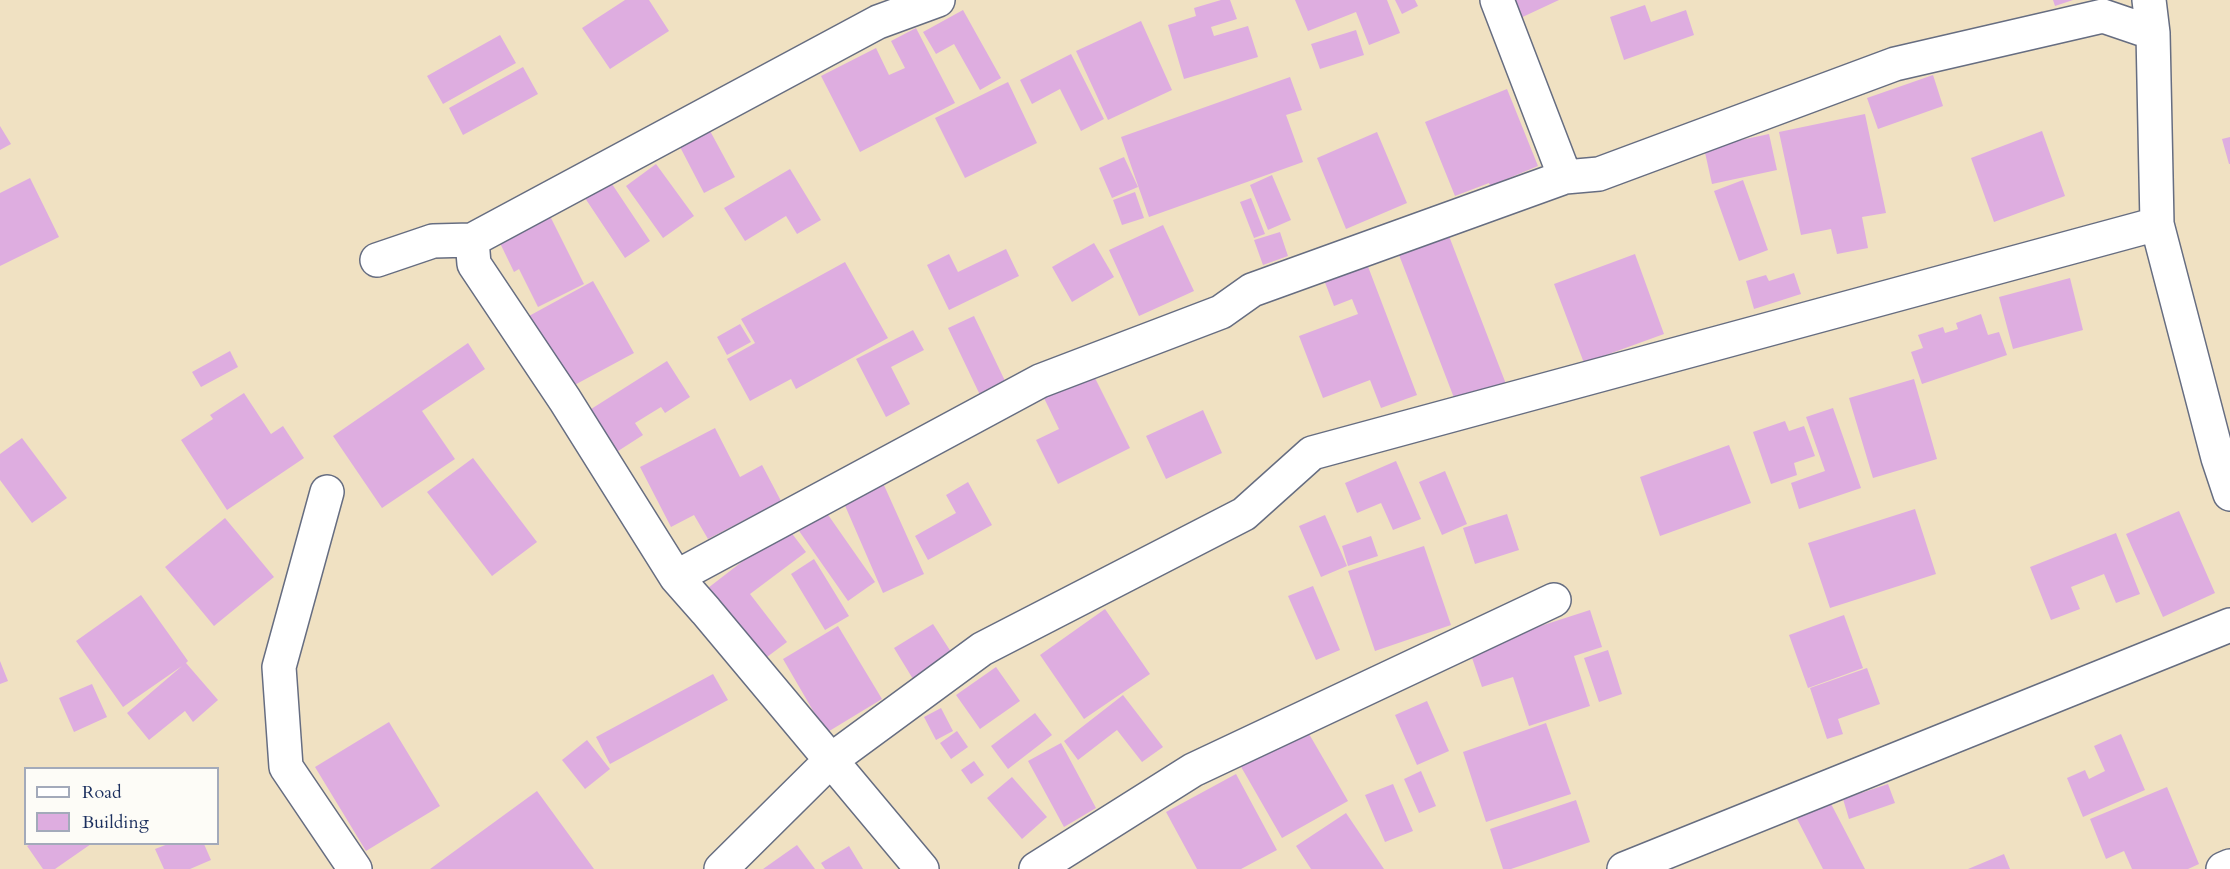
<!DOCTYPE html>
<style>
body{margin:0}
#map{position:relative;width:2230px;height:869px;overflow:hidden;background:#f0e1c2;font-family:Cardo,serif}
canvas{display:block}
.legend{position:absolute;left:24px;top:767px;width:195px;height:78px;box-sizing:border-box;background:#fdfcf7;border:2px solid #a3aaba;margin:0;padding:8px 10px;list-style:none;font-size:18px;color:#1b2f5e}
.legend li{display:flex;align-items:center;gap:12px;height:30px}
.legend b{width:30px;border:2px solid #a3aaba}
</style>
<div id="map">
<canvas width="2230" height="869"></canvas>
<ul class="legend">
<li><b style="height:8px;background:#fff"></b>Road</li>
<li><b style="height:16px;background:#deade0"></b>Building</li>
</ul>
</div>
<script>
const ctx = document.querySelector('canvas').getContext('2d');
ctx.lineJoin = 'round';
function fillPath(path, color) { ctx.fillStyle = color; ctx.fill(path, 'evenodd'); }
const shape = rows => new Path2D(rows.map(r => 'M' + r).join(''));
function trace(path, color, width, dash) { ctx.strokeStyle = color; ctx.lineWidth = width; ctx.lineCap = dash ? 'butt' : 'round'; ctx.setLineDash(dash || []); ctx.stroke(path); }
fillPath(shape([
 [625,0,649,0,669,31,610,69,582,28],
 [1221,0,1230,0,1237,19,1211,27,1214,36,1248,26,1258,57,1184,79,1168,25,1196,16,1194,8],
 [1295,0,1387,0,1400,33,1369,45,1356,12,1308,31],
 [1395,0,1415,0,1418,6,1402,14],
 [1504,0,1559,0,1514,21],
 [2053,0,2073,0,2055,6],
 [1645,5,1651,22,1686,10,1694,35,1624,60,1610,17],
 [963,10,1001,78,980,90,954,44,936,54,923,32],
 [1141,21,1172,90,1108,120,1076,51],
 [916,28,955,103,860,152,821,76,876,48,889,75,905,68,891,41],
 [1356,30,1364,55,1320,69,1311,44],
 [500,35,516,63,443,104,427,76],
 [1071,54,1104,119,1081,131,1060,89,1032,104,1020,80],
 [523,67,538,94,463,135,449,108],
 [1933,75,1943,106,1878,129,1867,98],
 [1290,77,1302,110,1286,115,1303,162,1149,217,1121,137],
 [1008,82,1037,143,965,178,935,118],
 [1507,89,1538,166,1490,186,1489,183,1455,196,1425,122],
 [1865,114,1886,213,1862,217,1868,248,1837,254,1831,229,1801,235,1779,132],
 [0,126,11,144,0,150],
 [709,129,735,177,704,193,679,145],
 [2042,131,2065,196,1994,222,1971,158],
 [1377,132,1407,203,1346,229,1317,158],
 [1769,134,1777,170,1712,184,1704,148],
 [2230,137,2230,164,2229,164,2222,139],
 [1124,157,1138,187,1112,198,1099,168],
 [656,164,694,216,663,238,626,186],
 [790,169,821,220,797,234,786,216,745,241,724,208],
 [1272,175,1291,220,1268,230,1250,185],
 [30,178,59,237,0,266,0,193],
 [1743,180,1768,250,1739,261,1714,191],
 [610,181,650,241,625,258,585,198],
 [1135,192,1144,218,1122,225,1113,200],
 [1251,198,1265,234,1254,238,1240,202],
 [550,216,584,284,538,307,519,269,514,272,499,241],
 [1163,225,1194,291,1139,316,1109,250],
 [1280,232,1288,256,1263,265,1254,240],
 [1449,236,1506,384,1456,403,1399,255],
 [1094,243,1114,277,1072,302,1052,267],
 [1006,249,1019,276,949,310,927,265,949,254,958,272],
 [1635,254,1664,334,1584,363,1554,284],
 [1364,256,1417,395,1381,408,1370,380,1323,398,1299,336,1358,314,1352,299,1334,306,1321,272],
 [845,262,888,338,796,389,791,379,750,401,727,359,755,343,741,319],
 [1794,273,1801,294,1754,309,1746,281,1766,275,1769,281],
 [2070,278,2083,330,2013,349,1999,297],
 [593,281,634,353,569,388,529,316],
 [1981,314,1988,335,1999,332,2007,355,1922,384,1911,352,1923,348,1918,335,1943,327,1945,333,1958,329,1956,323],
 [974,316,1006,383,980,395,948,328],
 [740,324,751,342,727,355,717,337],
 [913,330,924,350,891,367,910,404,886,417,856,359],
 [468,343,485,369,422,411,455,459,382,508,333,436],
 [230,351,238,367,201,387,192,372],
 [667,361,690,397,665,413,661,407,635,423,643,435,615,453,588,411],
 [1093,374,1130,448,1058,484,1036,440,1059,429,1044,398],
 [1914,379,1937,459,1873,478,1849,398],
 [244,393,271,434,283,426,304,458,227,510,181,440,213,419,210,415],
 [1833,408,1861,488,1799,509,1791,483,1825,471,1806,417],
 [1203,410,1222,453,1166,479,1146,436],
 [1785,421,1789,431,1804,426,1815,456,1794,463,1797,475,1771,484,1753,432],
 [715,428,740,477,762,465,781,501,708,539,694,515,671,527,640,467],
 [22,438,67,498,32,523,0,480,0,454],
 [1729,445,1751,503,1660,536,1640,477],
 [473,458,537,542,492,576,427,492],
 [1396,461,1421,519,1393,530,1381,503,1357,513,1345,483],
 [1445,471,1467,524,1442,535,1419,482],
 [968,482,992,525,928,560,915,536,956,513,946,495],
 [883,483,924,574,883,593,843,501],
 [824,509,875,582,848,601,797,528],
 [1915,509,1936,574,1830,608,1808,543],
 [2179,511,2215,593,2163,617,2126,534],
 [1507,514,1519,550,1475,564,1463,528],
 [1325,515,1347,566,1321,577,1299,526],
 [225,518,274,577,214,626,165,567],
 [787,527,806,552,750,594,787,642,763,660,708,588],
 [2116,533,2140,594,2116,603,2104,574,2071,587,2080,609,2051,620,2030,567],
 [1371,536,1378,556,1348,566,1342,546],
 [1424,546,1451,625,1375,651,1348,571],
 [814,559,849,616,825,630,791,574],
 [1313,586,1340,650,1316,660,1288,596],
 [141,595,188,661,186,663,218,700,193,722,185,711,149,740,127,713,182,666,123,707,76,641],
 [1105,609,1150,674,1084,719,1040,655],
 [1590,610,1602,647,1574,656,1590,706,1529,726,1513,677,1482,687,1469,649],
 [1844,615,1863,668,1808,688,1789,635],
 [933,624,953,655,913,679,894,648],
 [838,626,882,699,826,733,783,659],
 [1608,650,1622,694,1599,702,1584,658],
 [0,661,8,681,0,684],
 [996,667,1020,701,980,729,956,695],
 [1867,668,1880,704,1838,719,1843,734,1827,739,1810,688],
 [713,674,728,700,610,764,596,737],
 [92,684,107,717,74,732,59,698],
 [1123,695,1163,747,1142,762,1117,730,1078,760,1064,741],
 [1427,701,1449,751,1417,765,1395,715],
 [941,708,953,731,936,740,924,717],
 [1035,713,1052,735,1008,769,991,746],
 [389,722,440,806,366,851,315,767],
 [1546,723,1571,794,1486,822,1463,752],
 [1305,727,1348,801,1282,838,1240,765],
 [957,731,968,747,951,759,940,743],
 [2121,734,2145,790,2083,817,2067,778,2085,770,2089,779,2105,771,2094,746],
 [587,740,610,769,585,789,562,760],
 [1061,743,1096,808,1064,827,1028,761],
 [974,761,984,775,971,784,961,770],
 [1421,771,1436,806,1419,813,1404,779],
 [1236,774,1277,850,1241,869,1197,869,1166,812],
 [1012,777,1047,817,1022,839,987,798],
 [1393,784,1413,831,1385,842,1365,795],
 [1888,784,1895,803,1849,819,1843,799],
 [2167,787,2199,864,2188,869,2132,869,2124,851,2106,859,2090,819],
 [537,791,594,869,430,869],
 [1576,800,1590,842,1511,869,1503,869,1490,829],
 [1829,800,1865,869,1823,869,1796,817],
 [1346,813,1384,869,1311,869,1296,846],
 [31,844,91,844,55,869,43,869,27,846],
 [168,844,204,844,211,860,190,869,164,869,155,849],
 [797,845,815,869,763,869],
 [849,846,863,869,825,869,821,863],
 [2004,854,2010,869,1968,869]
]), '#deade0');
const minor = shape([
 [1497,0,1565,177],
 [2149,0,2153,33,2157,224,2218,458,2230,494],
 [472,240,474,264,565,400,676,577,706,611,922,869],
 [377,260,433,241,472,240,878,22,938,0],
 [327,492,279,667,286,767,355,869],
 [676,577,1040,381,1221,312,1252,290,1565,177,1599,174,1895,64,2103,16,2153,33],
 [721,869,831,760,982,649,1244,514,1312,453,2157,224],
 [1036,869,1193,770,1554,600],
 [1624,869,2230,625],
 [2223,869,2230,866]
]);
trace(minor, '#666d81', 36);
trace(minor, '#fff', 33);
</script>
